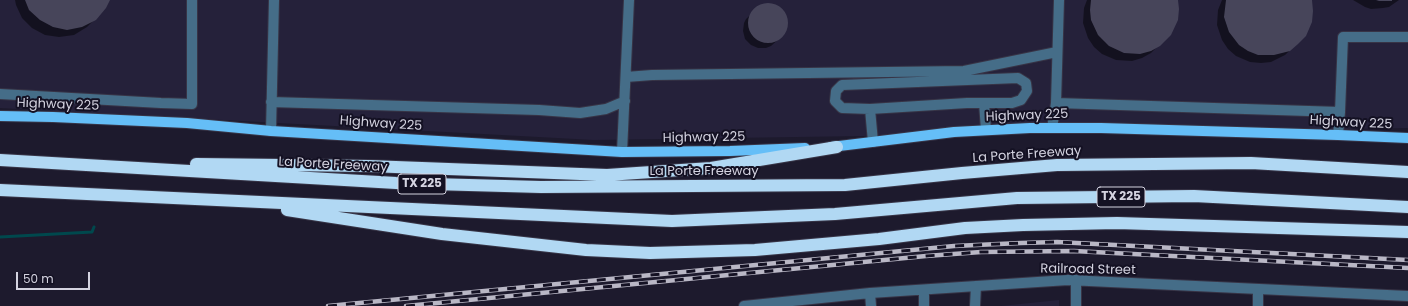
<!DOCTYPE html>
<style>
body{margin:0}
#map{position:relative;width:1408px;height:306px;overflow:hidden;background:#1d1a2d;font-family:Poppins,sans-serif}
canvas{display:block}
.scale{position:absolute;left:16px;top:272px;width:74px;height:18px;box-sizing:border-box;border:2px solid #d4d3e0;border-top:0;padding-left:5px;font-size:12px;line-height:14px;white-space:nowrap;color:#d4d3e0;-webkit-text-stroke:3px #141123;paint-order:stroke}
</style>
<div id="map">
<canvas width="1408" height="306"></canvas>
<div class="scale">50 m</div>
</div>
<script>
const ctx = document.querySelector('canvas').getContext('2d');
ctx.lineJoin = 'round';
function fillPath(path, color) { ctx.fillStyle = color; ctx.fill(path, 'evenodd'); }
const shape = rows => new Path2D(rows.map(r => 'M' + r).join(''));
function trace(path, color, width, dash) { ctx.strokeStyle = color; ctx.lineWidth = width; ctx.lineCap = dash ? 'butt' : 'round'; ctx.setLineDash(dash || []); ctx.stroke(path); }
function label(font, color, halo, rows, align = 'center') {
  ctx.font = font + ' Poppins,sans-serif'; ctx.lineWidth = 4; ctx.setLineDash([]); ctx.textBaseline = 'middle'; ctx.strokeStyle = halo; ctx.fillStyle = color; for (const [text, x, y, turn = 0] of rows) {
    ctx.save(); ctx.translate(x, y); ctx.rotate((+turn || 0) * Math.PI / 180); ctx.textAlign = isNaN(turn) ? turn : align; if (halo) ctx.strokeText(text, 0, 0); ctx.fillText(text, 0, 0); ctx.restore();
  }
}
fillPath(shape([
 [0,0,1408,0,1408,128,594,140,0,108],
 [1059,300,1059,306,1001,306]
]), '#25213a');
fillPath(shape([
 [15,0,108,0,95,19,87,27,74,35,59,37,45,35,32,28,22,18,16,5],
 [1087,0,1177,0,1170,34,1151,53,1142,58,1132,61,1116,60,1102,54,1094,47,1088,38,1083,23,1084,8],
 [1222,0,1311,0,1305,36,1285,55,1271,62,1261,63,1250,62,1236,56,1228,49,1222,40,1217,25,1218,10],
 [1353,0,1399,0,1389,7,1383,8,1371,9,1365,7],
 [766,4,774,5,781,10,784,14,787,21,786,29,782,36,771,46,766,48,758,48,751,45,745,39,743,31,744,23,746,19,759,7]
]), '#0007');
trace(shape([
 [0,237,92,232,94,227]
]), '#00484d', 3);
fillPath(shape([
 [25,0,110,0,106,8,96,20,82,27,67,30,53,27,40,20,29,10],
 [1091,0,1178,0,1179,9,1178,20,1171,35,1160,46,1151,51,1140,54,1124,53,1109,46,1098,35,1091,20,1090,10],
 [1226,0,1312,0,1313,11,1312,22,1306,36,1298,44,1290,51,1274,55,1258,55,1248,51,1239,45,1229,32,1224,17],
 [1376,0,1392,0,1392,1,1379,1],
 '748 23a20 20 0 1 1 40 0a20 20 0 1 1-40 0Z'
]), '#47455a');
const minor = shape([
 [626,77,652,75,964,71,1057,52],
 [0,94,161,103,192,104,192,0],
 [271,102,539,110,580,113,606,109,625,101],
 [984,103,986,130],
 [1056,103,1340,112],
 [870,109,967,103,1012,103,1021,100,1027,91,1026,83,1018,78,842,85,836,91,835,101,842,108,870,109,873,142],
 [1052,128,1056,103,1059,0],
 [271,131,274,0],
 [1338,135,1340,112,1343,37,1408,37],
 [622,152,629,0],
 [1076,280,1076,306],
 [1258,289,1258,306],
 [870,293,871,306],
 [744,306,870,293,1068,280,1408,296],
 [924,306,924,290],
 [975,306,976,286]
]);
const major = shape([
 [0,116,53,117,187,123,271,131,622,152,730,151,805,148],
 [831,147,954,132,1030,128,1101,128,1338,135,1408,138]
]);
const highway = shape([
 [0,160,396,183,541,187,845,185,962,173,1057,165,1251,163,1408,172],
 [196,164,369,166,607,175,711,168,837,147],
 [0,190,672,221,835,214,1017,198,1194,196,1408,207],
 [287,210,442,234,586,250,650,253,755,250,879,239,965,228,1023,225,1117,223,1408,232]
]);
trace(minor, '#373446', 12);
trace(major, '#373446', 12);
trace(highway, '#373446', 14);
trace(minor, '#456d88', 10);
trace(major, '#65bef7', 10);
trace(highway, '#b1d8f3', 12);
const rail = shape([
 [328,306,954,246,1021,243,1057,242,1408,260],
 [406,306,926,256,981,252,1074,251,1408,268]
]);
trace(rail, '#b9b7c5', 4.5);
trace(rail, '#141123', 3, [9]);
for (const [x, y, w] of [
 [422,184,48],
 [1121,197,48]
]) { const box = new Path2D(); box.roundRect(x - w / 2, y - 10, w, 20, 3); ctx.fillStyle = '#141123'; ctx.fill(box); trace(box, '#d4d3e0', 1); }
label('bold 12px', '#d4d3e0', null, [
 ["TX 225",422,184],
 ["TX 225",1121,197]
]);
label('13px', '#d4d3e0', '#141123', [
 ["Highway 225",58,105,2],
 ["Highway 225",1027,116,-2],
 ["Highway 225",1351,123,3],
 ["Highway 225",381,124,4],
 ["Highway 225",704,138,-1],
 ["La Porte Freeway",1027,155,-4],
 ["La Porte Freeway",333,165,3],
 ["La Porte Freeway",704,172],
 ["Railroad Street",1088,270,1]
]);
</script>
